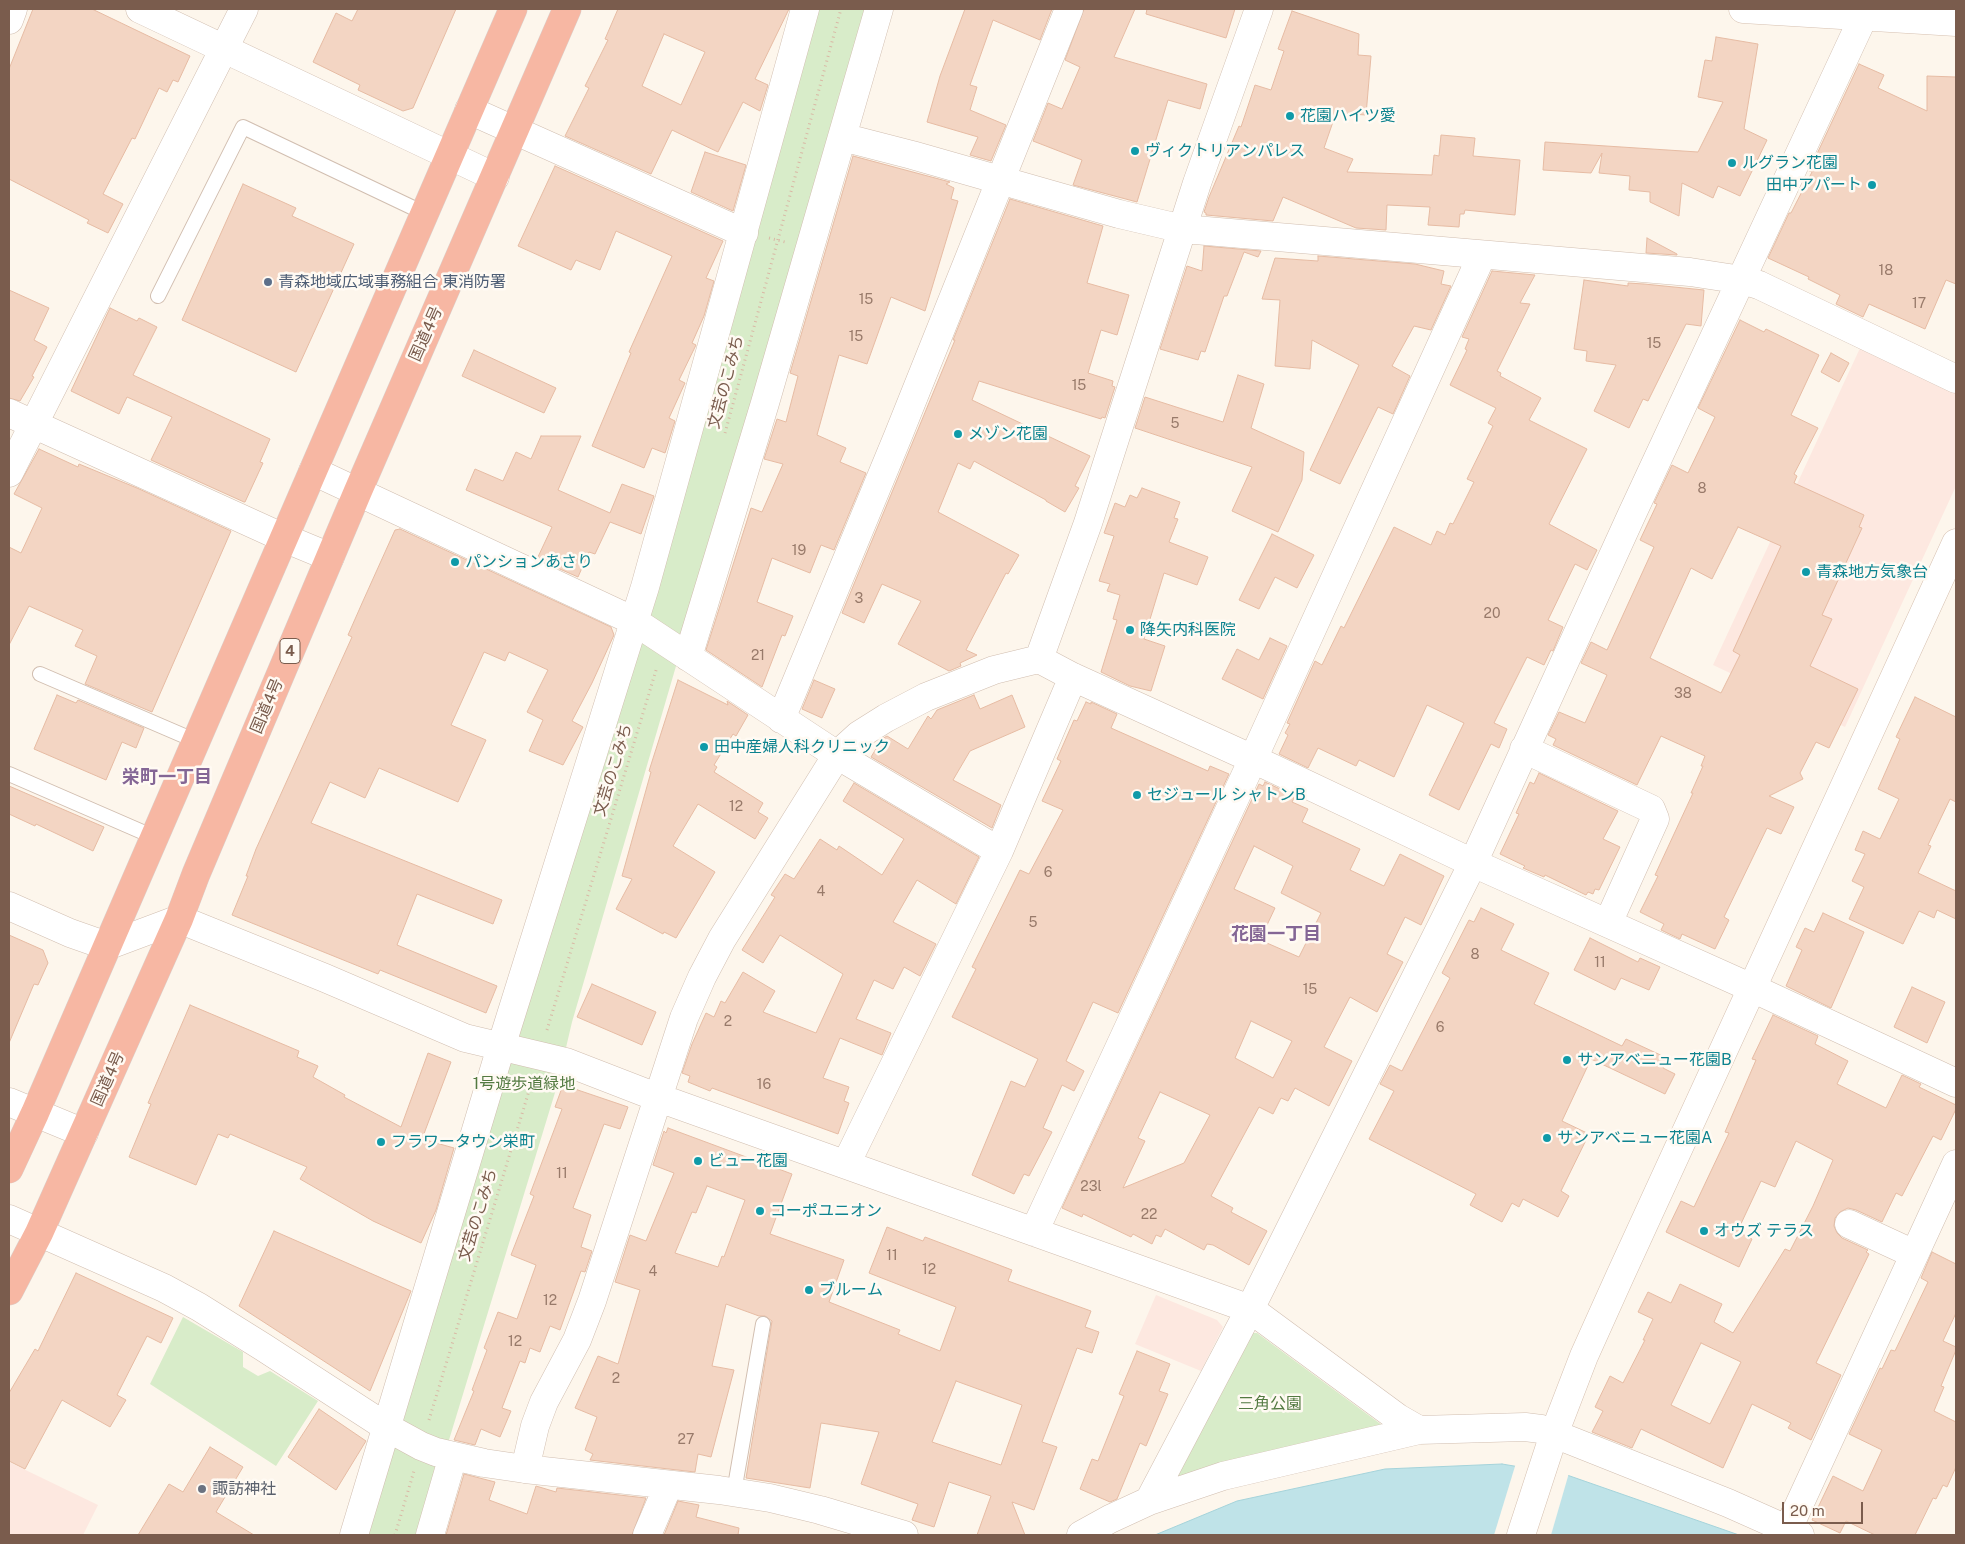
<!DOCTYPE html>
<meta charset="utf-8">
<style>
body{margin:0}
#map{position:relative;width:1965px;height:1544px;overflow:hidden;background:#fdf6ec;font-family:"Public Sans",sans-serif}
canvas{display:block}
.frame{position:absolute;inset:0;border:10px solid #7a5c4d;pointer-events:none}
.scale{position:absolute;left:1782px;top:1502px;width:81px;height:22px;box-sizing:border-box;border:2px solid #7a5c4d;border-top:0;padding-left:6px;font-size:15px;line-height:18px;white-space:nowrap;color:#7a5c4d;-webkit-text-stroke:4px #fffaf3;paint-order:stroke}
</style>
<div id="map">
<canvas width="1965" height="1544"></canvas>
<div class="frame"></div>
<div class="scale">20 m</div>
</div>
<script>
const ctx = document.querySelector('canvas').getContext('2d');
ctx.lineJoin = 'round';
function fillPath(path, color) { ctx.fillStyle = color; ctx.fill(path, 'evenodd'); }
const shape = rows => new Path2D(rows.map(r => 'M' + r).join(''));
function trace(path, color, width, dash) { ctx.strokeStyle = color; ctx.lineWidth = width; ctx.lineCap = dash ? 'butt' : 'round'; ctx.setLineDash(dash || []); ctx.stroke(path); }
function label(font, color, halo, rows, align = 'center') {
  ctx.font = font + ' "Public Sans","Noto Sans JP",sans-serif'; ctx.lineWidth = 5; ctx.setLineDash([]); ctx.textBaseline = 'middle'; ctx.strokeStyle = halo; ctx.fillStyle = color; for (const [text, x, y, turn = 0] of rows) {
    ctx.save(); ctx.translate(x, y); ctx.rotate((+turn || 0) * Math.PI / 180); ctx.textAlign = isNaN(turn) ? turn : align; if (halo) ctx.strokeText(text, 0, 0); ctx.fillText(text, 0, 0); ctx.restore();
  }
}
fillPath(shape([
 [1861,346,1956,390,1956,486,1845,727,1713,665],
 [1156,1295,1217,1320,1223,1327,1201,1371,1135,1344],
 [9,1462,98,1505,83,1535,9,1535]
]), '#fde8e0');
fillPath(shape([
 [814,9,868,9,572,1022,557,1086,420,1535,356,1535],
 [183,1317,243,1352,243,1367,258,1376,270,1371,318,1401,276,1466,150,1384],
 [1252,1333,1257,1333,1386,1428,1183,1480,1178,1476]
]), '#d8ecc9');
const water = shape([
 [1502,1464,1567,1475,1739,1535,1155,1535,1237,1501,1385,1469,1502,1464]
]);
fillPath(water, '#bfe3e8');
trace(water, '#a5d3da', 1);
fillPath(shape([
 [1516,1463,1569,1473,1551,1535,1494,1535]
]), '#fdf6ec');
const building = shape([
 [33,9,92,9,190,56,178,82,173,80,167,92,159,88,135,139,132,138,103,194,123,204,108,233,87,223,89,220,9,179,9,69,33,9],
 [358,9,456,9,413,108,403,111,358,90,360,85,313,62,336,13,352,21,358,9],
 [618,9,789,9,755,79,768,85,760,111,743,102,718,152,672,130,651,174,565,136,589,88,585,86,608,40,605,39,618,9],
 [664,34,705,52,681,105,642,86,664,34],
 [965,9,1052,9,1040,40,993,20,970,85,977,87,970,110,1006,125,991,161,970,155,978,137,927,122,940,76,965,9],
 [1084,9,1135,9,1114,57,1207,84,1200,109,1168,100,1137,202,1073,185,1082,160,1033,141,1048,103,1062,109,1080,67,1065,60,1084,9],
 [1147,9,1235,9,1226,38,1146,14,1147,9],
 [1292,11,1359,34,1358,55,1371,56,1366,115,1336,113,1324,148,1353,159,1347,172,1432,175,1434,155,1439,156,1441,135,1475,138,1473,156,1520,160,1515,215,1465,210,1464,214,1460,214,1459,227,1428,225,1430,207,1387,205,1386,230,1356,228,1283,197,1273,221,1206,215,1206,213,1204,212,1209,197,1239,126,1241,127,1255,85,1271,90,1284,51,1278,49,1292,11],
 [1716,37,1758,44,1744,129,1767,140,1740,196,1718,186,1713,198,1682,183,1679,216,1650,202,1650,192,1629,190,1630,176,1599,173,1602,153,1591,173,1543,170,1545,142,1698,152,1723,102,1698,97,1705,60,1712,61,1716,37],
 [1859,64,1884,75,1878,88,1927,111,1927,76,1956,77,1956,284,1946,280,1925,329,1869,304,1863,317,1836,304,1840,295,1808,279,1809,277,1768,258,1789,213,1791,213,1812,172,1809,171,1859,64],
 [705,152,746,165,733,211,691,192,705,152],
 [853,156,950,182,946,184,954,188,951,199,958,201,925,311,891,297,867,364,839,355,817,435,846,448,840,462,866,473,834,550,821,545,810,573,772,558,757,602,793,616,785,636,782,635,762,687,706,650,751,508,762,512,783,464,764,459,777,419,786,422,798,376,790,373,853,156],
 [555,166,723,241,706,278,714,281,704,316,692,343,696,345,679,380,685,383,669,418,675,421,667,447,665,453,652,448,644,468,592,446,631,353,629,352,672,256,616,231,600,270,576,260,571,270,518,246,555,166],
 [243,184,296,208,292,216,354,244,296,372,182,320,243,184],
 [1010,199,1103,226,1087,283,1129,295,1117,335,1101,330,1088,373,1113,381,1112,386,1115,387,1105,418,1102,417,1101,419,979,381,972,400,1090,456,1075,486,1079,488,1065,512,1046,501,1046,500,974,461,970,469,958,463,938,512,1019,555,1008,574,1006,573,966,650,977,655,960,663,961,666,949,671,898,644,921,601,882,584,864,623,842,613,955,340,953,340,1010,199],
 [1647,238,1677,254,1677,255,1646,253,1647,238],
 [1204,246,1261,251,1258,257,1244,252,1227,296,1224,296,1205,352,1201,351,1198,360,1160,349,1187,266,1202,271,1204,246],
 [1318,256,1415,264,1444,271,1441,284,1451,286,1431,330,1414,326,1392,366,1410,376,1393,414,1378,407,1340,484,1310,470,1359,365,1312,340,1310,369,1275,366,1280,300,1262,299,1275,258,1318,261,1318,256],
 [1492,271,1535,275,1520,303,1530,304,1497,371,1501,373,1500,376,1541,398,1529,420,1587,449,1549,524,1597,550,1587,570,1575,564,1548,620,1563,627,1553,651,1551,650,1544,665,1527,657,1494,723,1507,729,1499,748,1491,744,1459,810,1429,795,1464,723,1427,705,1394,777,1359,760,1356,766,1318,748,1308,768,1279,754,1288,735,1285,733,1290,724,1287,723,1315,661,1322,665,1341,626,1344,628,1394,527,1431,545,1437,531,1445,535,1450,523,1453,524,1474,482,1467,479,1493,426,1488,423,1496,408,1450,385,1467,350,1465,349,1469,339,1462,337,1492,271],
 [1584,280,1628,286,1628,283,1644,284,1704,290,1701,326,1686,324,1648,401,1643,399,1629,428,1594,411,1616,365,1586,361,1587,351,1574,349,1584,280],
 [9,290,49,308,34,340,47,347,32,376,34,377,20,401,9,398,9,290],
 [110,308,137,321,139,318,157,327,133,375,270,439,260,462,263,463,245,502,244,502,151,460,172,417,127,397,119,414,71,391,110,308],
 [1740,320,1764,332,1766,329,1819,355,1791,415,1818,428,1794,474,1797,476,1794,483,1864,515,1859,527,1862,528,1822,615,1832,619,1810,666,1858,689,1829,748,1816,742,1800,773,1803,779,1769,796,1794,807,1781,834,1767,828,1724,917,1729,920,1715,949,1682,934,1680,939,1661,930,1664,924,1640,912,1658,876,1655,875,1693,793,1691,793,1703,766,1701,766,1705,756,1661,736,1637,785,1553,745,1556,739,1548,735,1559,712,1585,723,1607,675,1581,663,1591,642,1607,650,1654,547,1640,540,1657,504,1654,503,1672,465,1688,473,1715,417,1698,408,1740,320],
 [1738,527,1781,546,1733,651,1740,655,1721,693,1650,658,1691,568,1712,579,1738,527],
 [474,350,556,388,544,413,462,376,474,350],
 [1831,353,1849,363,1839,382,1821,372,1831,353],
 [1238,375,1264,384,1251,428,1304,452,1302,480,1278,532,1232,511,1252,467,1135,428,1145,397,1223,422,1238,375],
 [541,436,581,436,558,490,610,513,622,484,654,496,641,534,610,522,595,554,589,552,578,577,537,559,552,527,466,490,475,469,503,481,516,452,531,459,541,436],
 [39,449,78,467,79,464,137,488,231,531,152,712,85,684,97,656,75,646,83,630,29,606,9,645,9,547,21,553,42,508,14,494,39,449],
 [1142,488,1180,502,1174,518,1178,519,1169,542,1208,557,1197,585,1164,573,1144,639,1165,646,1151,691,1130,686,1101,672,1117,620,1113,619,1120,595,1107,591,1110,584,1099,581,1114,536,1104,533,1115,503,1125,507,1130,495,1137,498,1142,488],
 [400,529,611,627,614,635,592,683,572,721,583,727,563,765,529,751,543,720,527,712,548,670,509,652,505,661,484,652,451,725,486,740,458,802,379,768,365,798,330,782,311,823,502,900,493,924,417,894,397,945,497,986,486,1013,380,970,378,974,232,915,248,876,246,876,256,849,352,637,348,635,363,601,395,530,400,529],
 [1272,534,1314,555,1297,588,1275,577,1259,609,1239,600,1272,534],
 [1270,638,1287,646,1263,699,1222,679,1237,649,1259,660,1270,638],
 [678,680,728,705,727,701,748,715,736,736,733,734,714,765,717,767,714,772,763,803,758,812,768,818,755,839,698,804,673,846,715,872,676,938,664,932,663,934,616,909,632,879,622,876,651,772,649,771,678,680],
 [814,680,835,689,822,718,802,709,814,680],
 [57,695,76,703,78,700,144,728,136,748,122,742,106,780,34,749,57,695],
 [974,695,980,709,1012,695,1025,727,970,751,953,780,1001,805,992,828,871,757,882,739,887,736,908,749,928,716,931,719,937,710,974,695],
 [1915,697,1956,717,1956,802,1950,799,1928,845,1931,846,1918,873,1956,891,1956,919,1937,910,1934,918,1919,911,1903,944,1849,919,1864,887,1852,881,1865,854,1855,850,1863,831,1880,839,1899,799,1878,789,1900,739,1896,737,1915,697],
 [1086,702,1091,704,1091,702,1117,714,1111,728,1208,771,1210,766,1229,774,1118,1013,1093,1002,1066,1061,1084,1071,1074,1091,1062,1085,1043,1128,1052,1132,1029,1176,1024,1174,1014,1194,972,1175,1011,1081,1025,1087,1038,1059,952,1017,976,969,972,967,1020,870,1029,874,1063,810,1042,801,1061,761,1057,759,1074,720,1077,721,1086,702],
 [1539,773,1618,811,1603,839,1620,847,1599,890,1595,889,1593,894,1588,892,1586,895,1545,875,1544,877,1523,868,1525,866,1500,854,1519,814,1516,813,1530,782,1534,784,1539,773],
 [1265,782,1295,796,1292,802,1308,809,1302,822,1360,849,1350,870,1384,886,1400,854,1444,876,1421,925,1405,917,1387,954,1403,962,1377,1012,1350,997,1324,1047,1352,1061,1329,1106,1295,1088,1288,1101,1281,1098,1273,1114,1259,1107,1211,1196,1233,1208,1231,1212,1267,1231,1249,1265,1213,1245,1207,1244,1204,1250,1165,1229,1161,1237,1156,1235,1152,1244,1133,1234,1131,1237,1083,1214,1082,1217,1062,1208,1259,784,1263,786,1265,782],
 [1254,846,1293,866,1281,893,1321,913,1299,957,1260,940,1275,908,1234,889,1254,846],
 [1251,1021,1292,1041,1273,1078,1235,1058,1251,1021],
 [1160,1092,1210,1115,1184,1163,1123,1188,1145,1141,1138,1138,1160,1092],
 [854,783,979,857,956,904,917,880,893,922,936,944,920,976,904,967,893,989,874,980,856,1019,891,1033,882,1055,840,1038,823,1078,849,1087,844,1101,849,1103,838,1134,712,1088,710,1091,688,1082,690,1076,682,1073,692,1044,706,1013,714,1017,721,1001,725,1003,743,972,775,991,763,1012,816,1033,843,974,780,935,763,963,742,950,775,897,771,895,785,874,794,879,820,839,837,850,839,846,882,875,904,839,843,801,854,783],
 [9,786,104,827,93,851,36,824,35,826,9,814,9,786],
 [1481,908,1514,924,1501,950,1549,973,1534,1004,1622,1046,1626,1039,1667,1058,1663,1068,1675,1074,1665,1094,1591,1059,1562,1121,1589,1134,1561,1191,1569,1196,1558,1217,1523,1199,1519,1207,1512,1203,1502,1222,1470,1205,1476,1194,1369,1139,1394,1091,1380,1084,1390,1065,1402,1071,1450,978,1442,973,1469,920,1474,922,1481,908],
 [1823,913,1864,932,1831,1008,1786,986,1802,950,1796,947,1805,928,1814,932,1823,913],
 [9,935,43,950,48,963,38,985,34,984,9,1043,9,935],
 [1590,938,1638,962,1640,958,1660,967,1649,990,1621,978,1615,990,1574,970,1590,938],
 [592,984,656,1012,642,1045,577,1017,592,984],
 [1912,987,1945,1002,1927,1043,1894,1027,1912,987],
 [190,1005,299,1051,297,1057,318,1066,313,1077,345,1095,344,1097,401,1127,428,1053,451,1062,422,1139,454,1148,436,1210,421,1243,373,1221,300,1179,307,1167,230,1134,228,1138,218,1134,196,1185,129,1157,151,1104,148,1103,190,1005],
 [1773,1015,1818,1036,1815,1044,1848,1061,1837,1084,1886,1108,1902,1075,1921,1084,1919,1087,1956,1105,1956,1109,1941,1140,1933,1136,1902,1196,1896,1193,1882,1222,1856,1210,1848,1208,1840,1212,1835,1218,1834,1226,1837,1233,1842,1238,1868,1250,1866,1252,1869,1254,1816,1363,1841,1375,1811,1440,1788,1428,1791,1423,1752,1404,1723,1468,1641,1429,1632,1448,1592,1432,1603,1411,1595,1407,1610,1376,1623,1383,1645,1340,1643,1340,1653,1319,1638,1312,1648,1292,1671,1303,1680,1284,1722,1304,1714,1322,1733,1333,1785,1249,1790,1251,1813,1206,1833,1160,1796,1141,1775,1187,1761,1181,1739,1228,1742,1229,1740,1233,1752,1239,1739,1267,1666,1232,1681,1201,1694,1207,1729,1133,1725,1132,1756,1060,1752,1059,1773,1015],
 [1701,1343,1741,1362,1710,1424,1671,1405,1701,1343],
 [563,1085,628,1107,620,1129,604,1124,573,1208,591,1215,581,1247,592,1251,585,1272,581,1271,560,1330,550,1326,540,1352,530,1348,525,1363,520,1361,502,1408,511,1411,500,1437,481,1429,475,1445,454,1440,474,1391,472,1390,487,1350,484,1348,498,1312,517,1319,536,1265,511,1255,534,1196,530,1194,562,1109,555,1107,563,1085],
 [668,1128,792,1174,770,1234,844,1260,829,1302,900,1330,898,1334,940,1351,956,1307,869,1273,887,1227,923,1241,925,1237,1012,1270,1008,1281,1091,1311,1085,1327,1099,1332,1092,1353,1077,1348,1042,1442,1057,1447,1034,1510,1012,1502,1025,1535,977,1535,991,1496,949,1482,934,1527,912,1520,918,1504,861,1484,879,1432,821,1423,810,1488,746,1478,772,1321,765,1316,759,1316,726,1304,712,1366,734,1370,711,1457,698,1454,695,1472,590,1460,593,1454,585,1450,597,1417,575,1408,598,1356,618,1364,640,1290,615,1282,630,1235,646,1241,674,1173,653,1165,664,1131,666,1133,668,1128],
 [707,1186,745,1200,724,1257,722,1256,718,1267,675,1253,692,1212,696,1213,707,1186],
 [956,1381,1022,1405,1001,1465,932,1442,956,1381],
 [274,1231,411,1291,370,1391,239,1306,274,1231],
 [1932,1252,1956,1264,1956,1313,1943,1341,1956,1347,1956,1350,1941,1386,1944,1387,1934,1411,1956,1422,1956,1467,1947,1487,1943,1485,1936,1499,1933,1498,1915,1535,1875,1535,1846,1521,1840,1533,1812,1520,1833,1476,1863,1491,1882,1450,1849,1434,1880,1368,1882,1369,1891,1350,1895,1351,1928,1282,1921,1278,1932,1252],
 [76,1273,173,1318,161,1343,147,1336,117,1395,126,1400,110,1427,62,1400,25,1469,9,1461,9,1393,35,1349,38,1351,76,1273],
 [1137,1351,1170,1364,1159,1391,1168,1394,1146,1446,1140,1443,1117,1499,1110,1502,1080,1489,1092,1459,1098,1461,1124,1396,1119,1394,1137,1351],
 [319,1409,366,1441,336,1490,288,1457,319,1409],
 [210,1447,243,1467,216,1512,254,1535,138,1535,169,1484,183,1492,210,1447],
 [464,1474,495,1482,489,1500,527,1514,536,1486,556,1492,557,1488,646,1498,632,1535,446,1535,464,1474],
 [678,1501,699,1505,696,1517,739,1528,738,1535,664,1535,678,1501]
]);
fillPath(building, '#f3d5c3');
trace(building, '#e6bba3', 1);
const lane = shape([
 [158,296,243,127,424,213],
 [40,674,196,741],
 [9,774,154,837],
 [734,1492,763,1324]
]);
const street = shape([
 [140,9,495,177],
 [9,20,13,9],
 [469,110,744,233],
 [842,137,912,155,1119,214,1183,229,1690,272,1742,280,1759,285,1956,379],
 [9,413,284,538,330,557],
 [313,471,634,621,837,755,999,851],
 [9,473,244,9],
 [688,657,765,403,879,9],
 [1039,659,1088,523,1197,183,1259,9],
 [781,719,898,436,1069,9],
 [1524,749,1651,809,1655,819,1608,923],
 [9,906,70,933,107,946,179,919,325,978,465,1038,566,1062,659,1098,1250,1309,1398,1418,1419,1430],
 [9,1102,84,1133],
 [846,1164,999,851,1073,677],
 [9,1219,164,1288,199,1307,263,1347,388,1428,421,1446,436,1452,484,1463,525,1469,719,1490,770,1498,820,1510,904,1535],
 [1849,1224,1914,1254],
 [1034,1232,1253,759,1482,255],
 [525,1469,535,1426,544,1402,577,1340,592,1301,684,1018,702,977,722,939,837,755,859,735,886,718,926,697,994,670,1039,659,1073,677,1253,759,1473,863,1752,988,1956,1083],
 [1149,1501,1250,1309,1473,863,1632,514,1867,9],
 [1788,1529,1956,1164],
 [354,1535,501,1047,645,587,805,9],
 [430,1535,453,1456],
 [647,1535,668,1486],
 [1081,1535,1110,1519,1149,1501,1223,1476,1419,1430,1525,1427,1541,1429,1572,1441,1728,1503,1800,1535]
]);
const secondary = shape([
 [1743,9,1956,22],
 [1521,1535,1554,1434,1584,1356,1620,1276,1956,543]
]);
const highway = shape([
 [9,1169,35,1113,513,9],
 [9,1291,39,1233,179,919,196,874,358,491,567,9]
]);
trace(lane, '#d1beb0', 16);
trace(street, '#d1beb0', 29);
trace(secondary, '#d6c0b0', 29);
trace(highway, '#dad1cd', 29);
trace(shape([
 [769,238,785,242],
 [725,433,841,9],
 [547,1030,657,667],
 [429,1420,532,1081],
 [395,1535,414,1471]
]), '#d9b8a5', 3, [1, 4]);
trace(lane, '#fff', 14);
trace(street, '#fff', 28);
trace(secondary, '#fff', 28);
trace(highway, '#f7b7a3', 28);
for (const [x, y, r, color] of [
 [1290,116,5,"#0f9aa8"],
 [1135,151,5,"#0f9aa8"],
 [1732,163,5,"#0f9aa8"],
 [1872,185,5,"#0f9aa8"],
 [268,282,5,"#5c6f8a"],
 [958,434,5,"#0f9aa8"],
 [455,562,5,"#0f9aa8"],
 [1806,572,5,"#0f9aa8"],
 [1130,630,5,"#0f9aa8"],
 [704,747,5,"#0f9aa8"],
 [1137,795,5,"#0f9aa8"],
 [1567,1060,5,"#0f9aa8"],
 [1547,1138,5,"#0f9aa8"],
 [381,1142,5,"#0f9aa8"],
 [698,1161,5,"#0f9aa8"],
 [760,1211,5,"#0f9aa8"],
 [1704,1231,5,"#0f9aa8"],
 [809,1290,5,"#0f9aa8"],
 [202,1489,5,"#6b7280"]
]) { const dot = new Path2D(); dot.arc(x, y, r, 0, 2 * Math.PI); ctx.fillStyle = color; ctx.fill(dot); trace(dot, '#fffaf3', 2); }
label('14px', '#987a6a', null, [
 ["18",1886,271],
 ["15",866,300],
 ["17",1919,304],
 ["15",856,337],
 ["15",1654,344],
 ["15",1079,386],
 ["5",1175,424],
 ["8",1702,489],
 ["19",799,551],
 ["3",859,599],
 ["20",1492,614],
 ["21",758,656],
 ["38",1683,694],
 ["12",736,807],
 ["6",1048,873],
 ["4",821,892],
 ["5",1033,923],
 ["8",1475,955],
 ["11",1600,963],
 ["15",1310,990],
 ["2",728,1022],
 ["6",1440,1028],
 ["16",764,1085],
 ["11",562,1174],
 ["23l",1091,1187],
 ["22",1149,1215],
 ["11",892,1256],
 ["12",929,1270],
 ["4",653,1272],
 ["12",550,1301],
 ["12",515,1342],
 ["2",616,1379],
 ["27",686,1440]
]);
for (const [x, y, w] of [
 [290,651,20]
]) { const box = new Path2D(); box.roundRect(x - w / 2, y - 12.5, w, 25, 4); ctx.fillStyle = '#fffaf3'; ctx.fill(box); trace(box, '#7a5c4d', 1); }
label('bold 15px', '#7a5c4d', null, [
 ["4",290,651]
]);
label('16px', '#0d838f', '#fffaf3', [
 ["花園ハイツ愛",1300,116],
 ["ヴィクトリアンパレス",1145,151],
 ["ルグラン花園",1742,163],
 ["田中アパート",1862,185,"right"],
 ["メゾン花園",968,434],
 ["パンションあさり",465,562],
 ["青森地方気象台",1816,572],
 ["降矢内科医院",1140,630],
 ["田中産婦人科クリニック",714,747],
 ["セジュール シャトンB",1147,795],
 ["サンアベニュー花園B",1577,1060],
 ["サンアベニュー花園A",1557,1138],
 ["フラワータウン栄町",391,1142],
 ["ビュー花園",708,1161],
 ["コーポユニオン",770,1211],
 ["オウズ テラス",1714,1231],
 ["ブルーム",819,1290]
], 'left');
label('16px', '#4e5e75', '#fffaf3', [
 ["青森地域広域事務組合 東消防署",278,282]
], 'left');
label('16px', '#7a5c4d', '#fffaf3', [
 ["国道4号",426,334,-66],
 ["文芸のこみち",726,382,-75],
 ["国道4号",267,706,-67],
 ["文芸のこみち",613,770,-73],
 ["国道4号",108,1079,-66],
 ["文芸のこみち",478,1215,-73]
]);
label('16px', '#537a41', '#fffaf3', [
 ["1号遊歩道緑地",524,1084],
 ["三角公園",1270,1404]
]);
label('16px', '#5b616d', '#fffaf3', [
 ["諏訪神社",212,1489]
], 'left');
label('bold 18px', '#846695', '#fffaf3', [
 ["栄町一丁目",167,777],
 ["花園一丁目",1276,934]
]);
</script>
